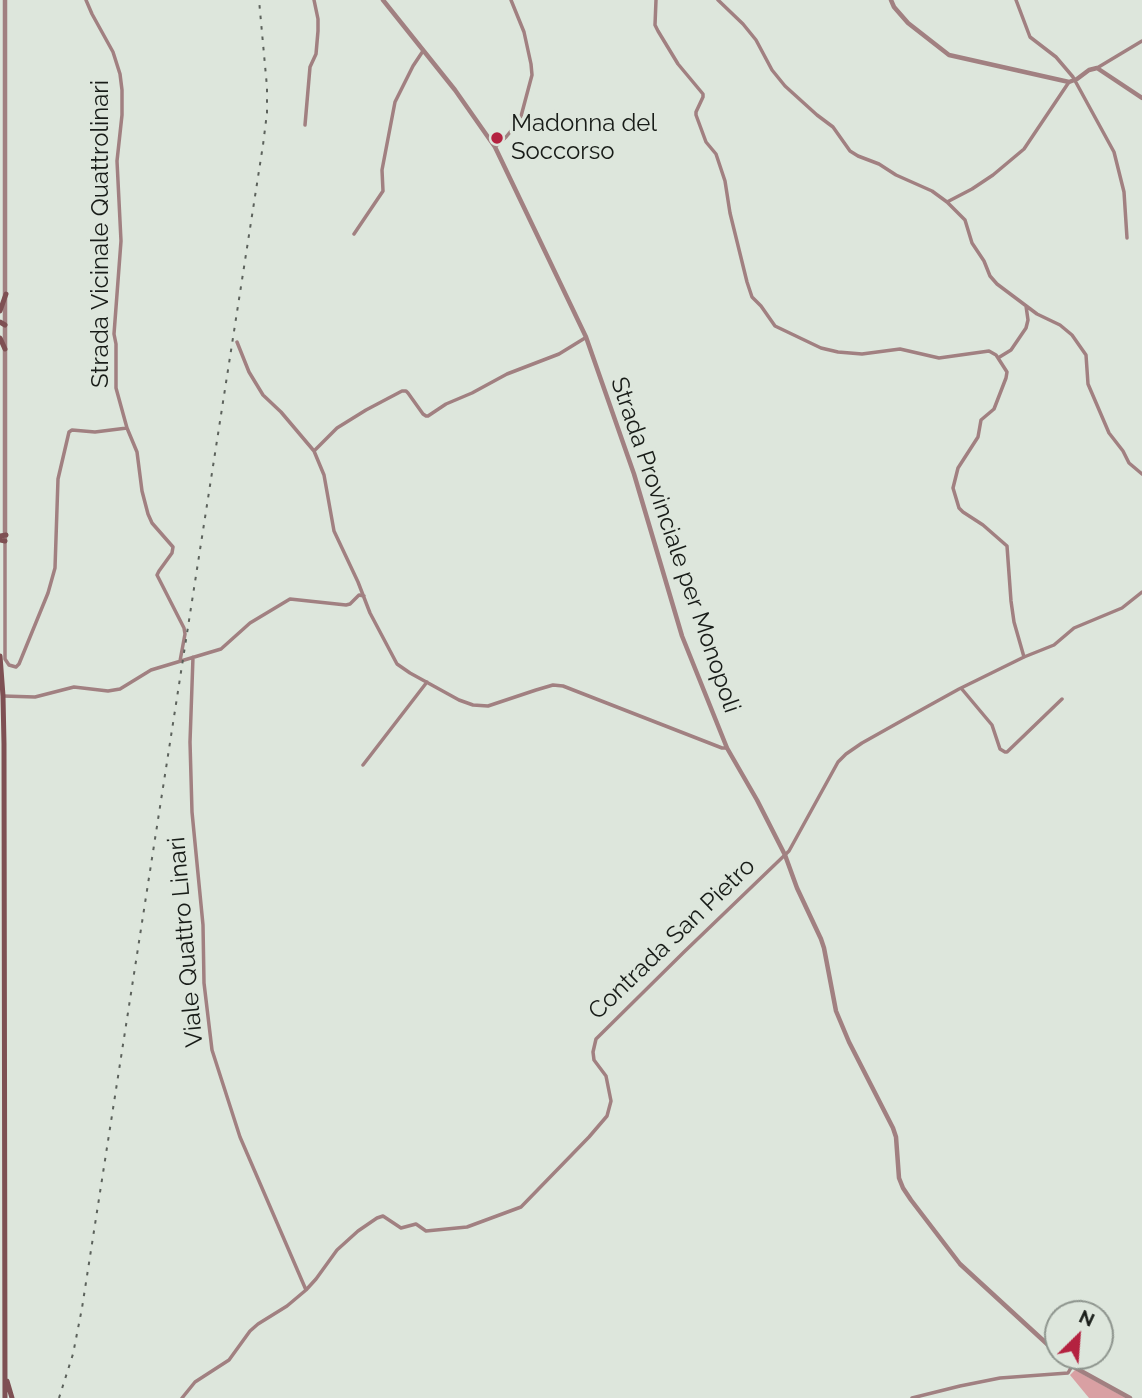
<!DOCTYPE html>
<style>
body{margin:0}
#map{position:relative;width:1142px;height:1398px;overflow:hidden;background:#dde6dc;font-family:Raleway,sans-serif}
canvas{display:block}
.north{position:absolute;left:1044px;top:1300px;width:70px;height:70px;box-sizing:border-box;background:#dde6dc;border:2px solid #8e958e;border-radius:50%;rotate:25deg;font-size:19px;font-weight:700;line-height:28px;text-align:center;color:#181c18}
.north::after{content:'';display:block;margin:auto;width:24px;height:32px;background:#b42240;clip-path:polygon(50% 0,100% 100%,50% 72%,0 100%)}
</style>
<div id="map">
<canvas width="1142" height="1398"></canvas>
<div class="north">N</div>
</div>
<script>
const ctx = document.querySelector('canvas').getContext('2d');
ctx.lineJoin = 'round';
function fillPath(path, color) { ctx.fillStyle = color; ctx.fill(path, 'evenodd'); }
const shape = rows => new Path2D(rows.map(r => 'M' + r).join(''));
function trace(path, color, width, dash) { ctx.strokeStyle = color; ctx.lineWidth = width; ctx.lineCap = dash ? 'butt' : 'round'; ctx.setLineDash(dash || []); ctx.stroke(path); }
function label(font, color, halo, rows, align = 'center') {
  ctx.font = font + ' Raleway,sans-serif'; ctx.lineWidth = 7; ctx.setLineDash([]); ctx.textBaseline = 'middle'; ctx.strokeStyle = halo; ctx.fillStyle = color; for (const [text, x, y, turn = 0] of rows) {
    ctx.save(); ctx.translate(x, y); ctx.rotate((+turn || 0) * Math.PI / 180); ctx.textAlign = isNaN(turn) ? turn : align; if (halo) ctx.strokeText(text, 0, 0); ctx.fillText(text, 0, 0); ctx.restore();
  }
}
fillPath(shape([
 [1075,1370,1126,1398,1089,1398,1070,1375]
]), '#d9a0a3');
trace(shape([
 [86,0,92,14,113,52,120,74,122,90,122,115,117,161,121,241,114,334,116,344,116,388,127,428,137,452,142,491,148,514,152,523,173,547,172,553,159,571,157,575,184,628,185,634,180,661],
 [656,0,655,25,658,31,678,64,703,94,703,97,696,112,696,115,706,142,716,154,725,181,730,213,747,282,752,297,761,306,775,326,821,348,838,352,862,354,900,349,939,358,989,351,996,355,998,358,1011,350,1026,328,1028,320,1026,306],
 [718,0,743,24,756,40,772,70,785,86,817,115,833,127,850,151,858,156,879,164,896,175,932,191,947,202,965,220,972,243,984,261,990,276,997,284,1037,314,1060,325,1072,335,1086,355,1088,384,1109,433,1123,451,1129,463,1142,474],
 [1016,0,1030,37,1056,57,1073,77,1114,152,1124,192,1127,238],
 [1097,68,1142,41],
 [305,125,310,67,316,54,318,31,318,19,314,0],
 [495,147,506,137,520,120,532,75,531,64,524,32,511,0],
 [947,202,972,189,993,175,1024,149,1069,82],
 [354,234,383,191,382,170,395,102,413,66,423,51],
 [237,342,249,372,263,395,281,412,314,451,324,475,334,531,358,582,370,613,397,664,410,673,459,700,473,705,488,706,536,690,553,685,563,686,722,748,727,748],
 [998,358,1007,372,1006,378,994,409,981,420,978,437,958,468,953,488,959,508,963,512,983,525,1007,546,1011,601,1014,622,1024,657],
 [314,451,337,428,366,410,402,391,406,391,408,393,423,414,426,416,428,416,446,404,472,393,507,374,559,354,585,338],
 [5,541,5,659,9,665,16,667,19,664,48,593,55,568,58,479,69,432,72,430,95,432,127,428],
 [193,657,190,742,192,812,203,925,204,983,212,1050,240,1137,306,1290],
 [961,688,992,725,1000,749,1005,752,1007,752,1062,699],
 [3,696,35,697,74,687,108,691,120,689,151,670,221,649,250,623,290,599,346,605,350,604,359,595,364,596],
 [363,765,427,682],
 [182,1398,195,1382,229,1360,250,1331,258,1324,287,1306,306,1290,316,1279,337,1250,358,1231,377,1218,383,1216,401,1228,416,1224,426,1231,467,1227,521,1207,589,1137,607,1116,611,1101,606,1076,594,1060,593,1052,596,1039,684,952,789,851,838,762,846,754,862,743,903,720,959,689,1024,657,1054,645,1074,628,1122,608,1142,592],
 [912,1398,960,1386,1000,1378,1068,1373,1072,1366]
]), '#a18081', 3.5);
trace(shape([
 [5,0,5,538],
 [383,0,455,90,495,147,586,337,634,474,682,636,727,748,757,800,785,855,797,888,821,939,824,948,836,1011,849,1042,893,1128,896,1137,899,1178,903,1188,911,1200,960,1264,1058,1354],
 [891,0,894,7,908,23,949,55,1069,82,1077,79,1089,70,1097,68,1142,98],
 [1060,1356,1072,1366,1130,1398]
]), '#a18081', 4.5);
trace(shape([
 [0,311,6,294],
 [0,322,5,325],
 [0,338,5,349],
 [0,536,6,535],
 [0,540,5,541],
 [0,656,3,696,4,744,5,1398],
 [7,1381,12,1398]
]), '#7e5053', 5);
trace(shape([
 [59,1398,73,1354,82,1308,263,145,267,113,267,87,259,0]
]), '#5c625c', 2, [3.5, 7]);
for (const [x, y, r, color] of [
 [497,138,7,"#b42240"]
]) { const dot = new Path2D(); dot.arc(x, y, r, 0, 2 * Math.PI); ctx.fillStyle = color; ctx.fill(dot); trace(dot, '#dde6dc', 2.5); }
label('24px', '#181c18', '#dde6dc', [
 ["Madonna del",511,124],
 ["Soccorso",511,152]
], 'left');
label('24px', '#181c18', '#dde6dc', [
 ["Strada Vicinale Quattrolinari",101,234,-90],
 ["Strada Provinciale per Monopoli",675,545,71],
 ["Contrada San Pietro",672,939,-44],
 ["Viale Quattro Linari",186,942,-95]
]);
</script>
